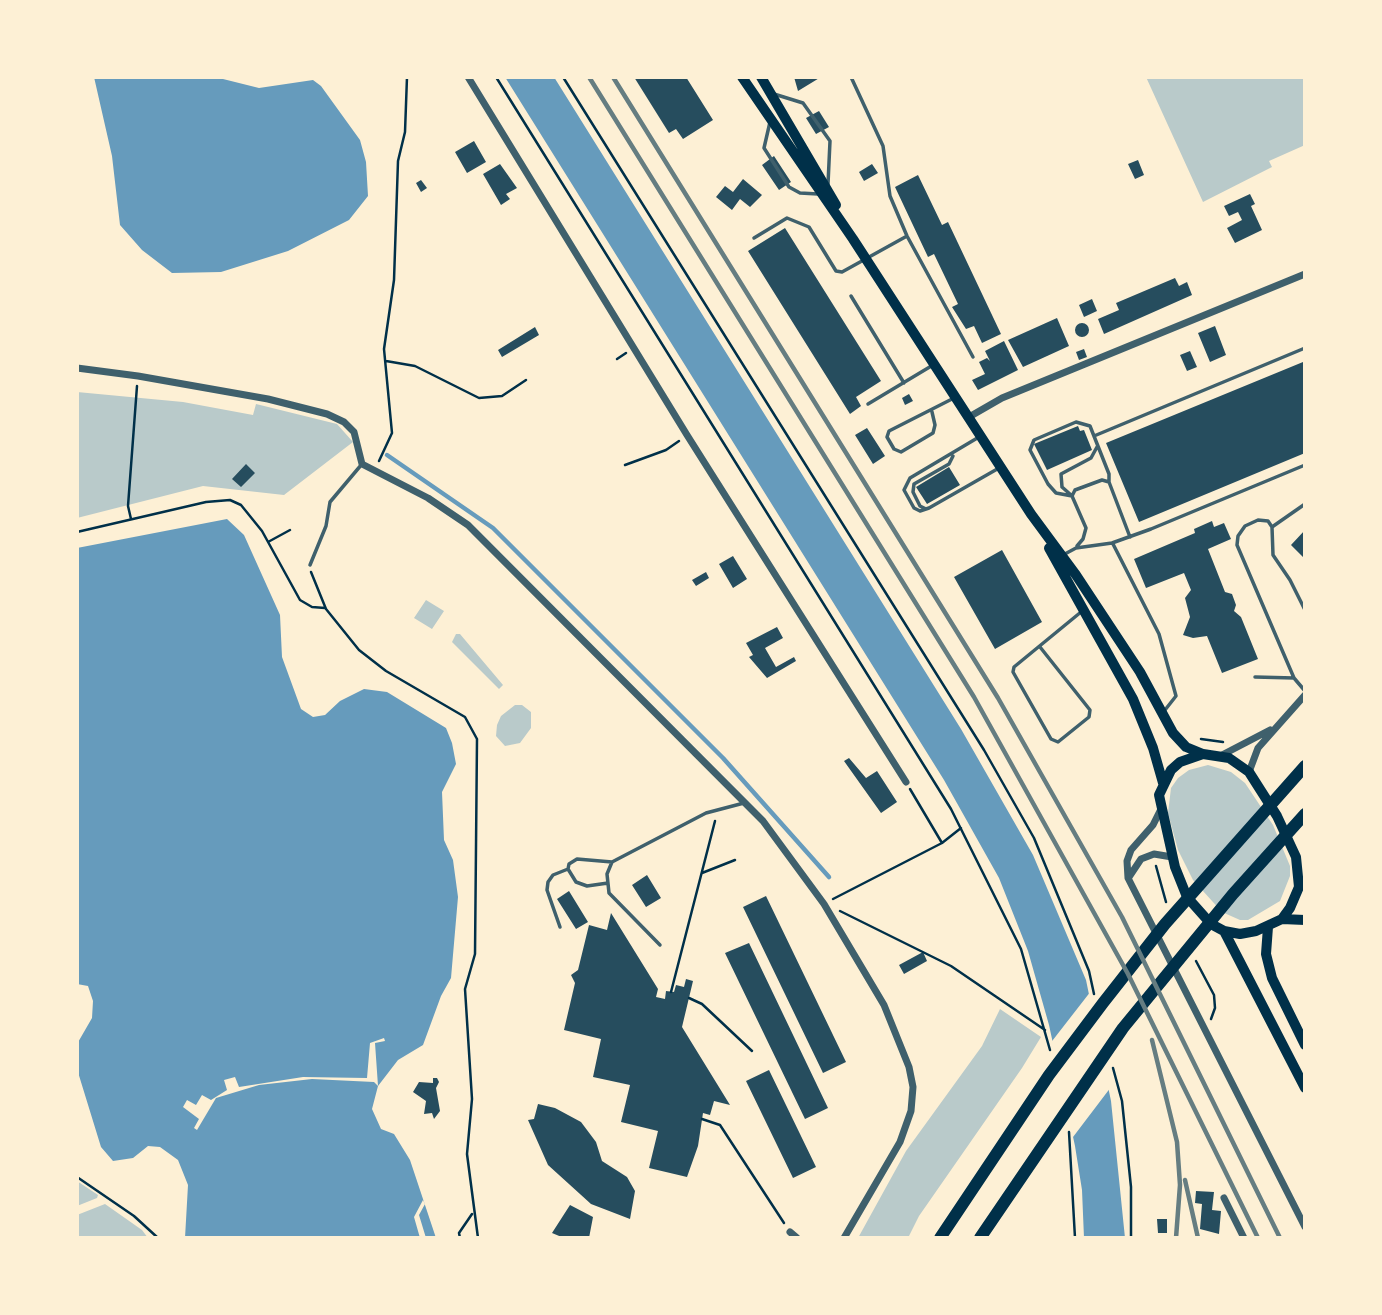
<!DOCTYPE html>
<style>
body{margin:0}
#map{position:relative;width:1382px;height:1315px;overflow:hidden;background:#fdf0d5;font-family:Quicksand,sans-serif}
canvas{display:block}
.frame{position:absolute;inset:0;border:79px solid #fdf0d5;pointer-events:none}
</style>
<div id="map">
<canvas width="1382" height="1315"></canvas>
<div class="frame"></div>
</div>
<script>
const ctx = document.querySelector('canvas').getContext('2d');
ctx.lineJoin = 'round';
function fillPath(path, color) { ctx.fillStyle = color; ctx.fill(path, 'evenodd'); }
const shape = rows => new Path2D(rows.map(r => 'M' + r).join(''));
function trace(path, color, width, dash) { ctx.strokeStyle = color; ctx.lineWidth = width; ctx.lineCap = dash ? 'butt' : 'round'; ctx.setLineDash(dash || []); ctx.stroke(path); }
fillPath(shape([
 [1146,77,1305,77,1305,145,1269,161,1272,167,1203,202],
 [77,392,183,402,253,415,256,404,337,424,353,442,284,495,203,486,77,518],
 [426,600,444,611,432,629,414,618],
 [456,634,460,634,503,685,499,689,452,642],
 [515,705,522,705,531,712,531,728,520,743,505,746,496,736,497,725,501,716],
 [1208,765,1231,772,1245,783,1273,825,1290,866,1290,876,1280,901,1248,920,1240,920,1222,912,1193,880,1178,850,1168,813,1171,788,1178,778,1189,770],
 [1000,1009,1041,1037,1022,1068,919,1216,908,1238,858,1238,906,1151,982,1046],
 [77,1181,98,1195,97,1198,77,1206],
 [105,1204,142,1230,148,1238,77,1238,77,1215]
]), '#b9caca');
fillPath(shape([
 [94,77,215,77,259,88,313,80,321,86,360,140,366,162,368,196,349,220,288,251,221,272,172,273,142,250,120,225,112,156],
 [505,77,554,77,961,729,1033,855,1086,980,1111,1101,1125,1238,1084,1238,1082,1190,1075,1146,1049,1025,1028,951,999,878,944,780],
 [227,519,244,535,280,615,282,657,301,709,313,717,325,715,340,701,364,689,387,692,446,728,452,743,456,764,442,792,444,840,453,860,458,897,451,978,441,996,423,1045,398,1060,378,1086,372,1109,381,1129,394,1134,410,1160,436,1238,185,1238,188,1185,178,1160,160,1147,148,1146,133,1158,113,1161,101,1147,77,1069,77,1044,92,1018,93,1001,88,986,77,984,77,548]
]), '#669bbc');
fillPath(shape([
 [1091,991,1111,1087,1070,1141,1049,1045],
 [384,1038,385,1041,375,1043,378,1086,374,1082,312,1079,259,1085,216,1098,197,1130,194,1128,199,1119,183,1107,187,1100,196,1105,202,1095,211,1100,227,1090,224,1080,235,1077,239,1087,303,1077,367,1078,370,1043],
 [423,1200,425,1204,419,1215,426,1238,420,1238,414,1217]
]), '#fdf0d5');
trace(shape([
 [387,455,493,528,723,758,829,877]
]), '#669bbc', 4.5);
fillPath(shape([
 [634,77,686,77,713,120,683,139,676,129,669,133],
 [794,77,821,77,798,91],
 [819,111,829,127,816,134,806,118],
 [474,141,486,162,467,173,455,152],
 [774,156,791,182,779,190,762,165],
 [1138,160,1144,175,1135,179,1128,164],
 [500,164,517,188,506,194,510,199,501,205,483,174],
 [872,164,878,173,864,181,859,172],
 [918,175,942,225,948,222,1001,334,982,343,974,326,966,329,952,307,958,304,934,254,928,257,895,187],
 [743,179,762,195,750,207,740,199,732,210,716,197,725,186,733,192],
 [421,180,427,188,421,192,416,183],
 [1250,194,1255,204,1251,206,1262,230,1235,243,1227,228,1242,220,1238,212,1229,216,1224,206],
 [785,228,881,381,856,397,861,406,850,414,748,251],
 [1175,278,1179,286,1187,282,1192,295,1104,334,1098,319,1119,310,1116,303],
 [1092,299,1097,311,1084,317,1079,305],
 [1057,318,1069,346,1023,367,1008,340],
 '1075 330a7 7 0 1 1 14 0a7 7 0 1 1-14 0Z',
 [1215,326,1226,355,1210,362,1198,333],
 [535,327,539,335,502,357,498,350],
 [1004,341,1018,370,978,390,972,380,985,374,979,362,987,358,990,361,985,351],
 [1084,349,1087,357,1079,360,1076,352],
 [1190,351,1197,367,1187,371,1180,355],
 [1303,362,1305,453,1139,522,1106,443],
 [909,394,913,401,905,405,902,398],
 [1078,426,1080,431,1084,430,1092,450,1047,470,1034,444],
 [867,428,885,456,873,464,855,435],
 [246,464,255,473,241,487,232,479],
 [949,467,960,485,927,504,916,487],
 [1212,521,1214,527,1224,523,1231,539,1208,549,1225,592,1232,594,1236,605,1234,611,1241,617,1258,659,1222,673,1207,636,1193,638,1183,635,1190,617,1185,598,1191,590,1184,573,1146,588,1134,559,1195,533,1194,529],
 [1305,530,1305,559,1291,545],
 [1002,550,1042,622,995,649,954,577],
 [733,556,747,579,733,588,719,564],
 [706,572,709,578,696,586,692,580],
 [777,627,783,638,765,648,776,667,794,657,796,661,767,678,749,657,753,655,746,643],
 [849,758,866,778,877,771,897,802,881,813,844,761],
 [647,875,661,898,646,907,632,885],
 [569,891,588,922,576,929,557,899],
 [766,896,846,1062,823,1073,743,907],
 [611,913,658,989,656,997,665,999,666,991,674,992,676,985,684,987,686,979,693,981,682,1027,730,1105,714,1101,710,1115,703,1113,698,1146,687,1177,649,1168,658,1131,621,1122,630,1085,593,1077,601,1039,564,1030,575,983,571,975,578,970,589,925,607,930],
 [749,943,828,1108,805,1119,725,953],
 [923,952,927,961,904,974,899,965],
 [769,1070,816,1167,793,1178,746,1081],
 [433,1078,437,1078,439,1082,436,1088,440,1111,434,1119,432,1113,424,1114,426,1101,413,1092,419,1082,433,1083],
 [538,1104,555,1108,581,1122,596,1142,602,1161,627,1177,635,1191,630,1219,591,1204,548,1165,528,1120,534,1119],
 [1196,1191,1214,1192,1212,1210,1221,1211,1219,1234,1200,1229,1202,1204,1195,1203],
 [570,1205,593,1217,589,1238,564,1238,552,1233],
 [1157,1219,1167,1219,1167,1233,1158,1233]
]), '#264d5e');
trace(shape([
 [496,77,951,809,1021,949,1050,1050],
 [563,77,984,750,1034,838,1089,971,1094,994],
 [617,359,626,353],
 [386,361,415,366,479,398,502,396,526,380],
 [379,461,392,433,384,349,394,280,398,161,405,132,407,77],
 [625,465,666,450,679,441],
 [131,519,128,506,137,386],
 [77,532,206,502,230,500,241,505,262,531,300,600,312,607,325,608],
 [268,542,290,530],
 [311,572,326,609,359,650,386,671,465,717,477,739,475,954,465,989,472,1099,467,1154,478,1238],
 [1201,739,1223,742],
 [910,789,942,843],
 [1156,866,1166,902],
 [702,873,735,860],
 [833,899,942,843,961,828],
 [840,911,951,966,1045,1030],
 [1196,961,1214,995,1215,1008,1211,1019],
 [671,992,715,821],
 [689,998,702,1004,752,1051],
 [1113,1068,1122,1101,1131,1187,1131,1238],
 [702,1119,720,1125,784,1223],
 [1069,1132,1075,1238],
 [77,1177,134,1216,158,1238],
 [460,1238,459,1233,472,1214]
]), '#003049', 2.5);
trace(shape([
 [851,77,883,146,890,196,907,236,973,357],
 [774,94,803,103,830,141,828,184],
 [770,122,764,148,789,187,800,193,818,194],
 [754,238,787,218,809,227,836,271,842,272,907,236],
 [851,296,904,383],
 [868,404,933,365],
 [932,412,935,425,933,433,901,452,894,449,887,437,889,431,954,398],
 [1094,436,1305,348],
 [979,437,910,478,904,490,914,508,920,511,929,508,999,468],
 [1071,495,1062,487,1061,474,1091,458,1097,447],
 [1072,496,1056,493,1048,484,1030,450,1034,440,1076,422,1090,426,1109,474,1109,482],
 [926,509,920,506,913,492,914,484,949,464,953,456],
 [1272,527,1305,504],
 [1113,544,1159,634,1176,696,1165,710],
 [1077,546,1083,539,1086,528,1072,496,1075,490,1102,480,1109,482,1130,537],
 [1063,555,1076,548,1112,543,1151,529,1305,465],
 [310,565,326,526,330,502,362,464],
 [1040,647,1090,710,1089,717,1058,742,1051,739,1013,672,1014,667,1081,612],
 [1255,677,1294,678,1305,691],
 [1294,678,1237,545,1238,536,1245,526,1258,520,1268,521,1272,527,1273,555,1290,580,1305,610],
 [608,883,587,886,576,882,568,869,569,864,577,859,612,862],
 [560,927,547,890,548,882,553,875,568,869],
 [660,945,609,893,607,874,612,862,706,813,744,803]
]), '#3f606c', 3.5);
trace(shape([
 [468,77,687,435,906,782],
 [77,368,138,376,268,399,327,414,344,422,354,432,362,464,428,498,468,525,763,821,824,904,884,1005,909,1067,913,1087,911,1111,900,1142,844,1238],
 [969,417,1002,398,1305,274],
 [1222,755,1270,730],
 [1249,772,1258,748,1305,695],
 [1160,811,1153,825,1131,850,1127,861,1128,878,1305,1227],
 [1129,877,1141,859,1154,854,1172,857],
 [1224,1198,1244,1238],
 [790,1232,797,1238]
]), '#3f606c', 7);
trace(shape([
 [742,77,853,239,1031,514,1076,575,1140,672,1173,733,1186,747,1203,754],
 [761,77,836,205],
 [1049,548,1133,699,1153,748,1163,783],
 [1203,754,1229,758,1249,772,1277,816,1296,857,1299,887,1290,908,1282,919,1256,931,1240,934,1224,931,1211,924,1187,897,1175,867,1159,795,1171,770,1180,762,1203,754],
 [1282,919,1305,920],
 [1268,927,1266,954,1272,978,1305,1045],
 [1224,931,1305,1088]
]), '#003049', 10);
trace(shape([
 [940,1238,1049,1075,1103,1003,1165,924,1305,766],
 [980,1238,1123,1028,1233,894,1305,814]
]), '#003049', 12);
trace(shape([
 [589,77,974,697,1128,974,1258,1238],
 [613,77,998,698,1122,917,1280,1238],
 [1152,1040,1177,1142,1180,1185,1176,1238],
 [1185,1180,1198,1238]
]), '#657d81', 4.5);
</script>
